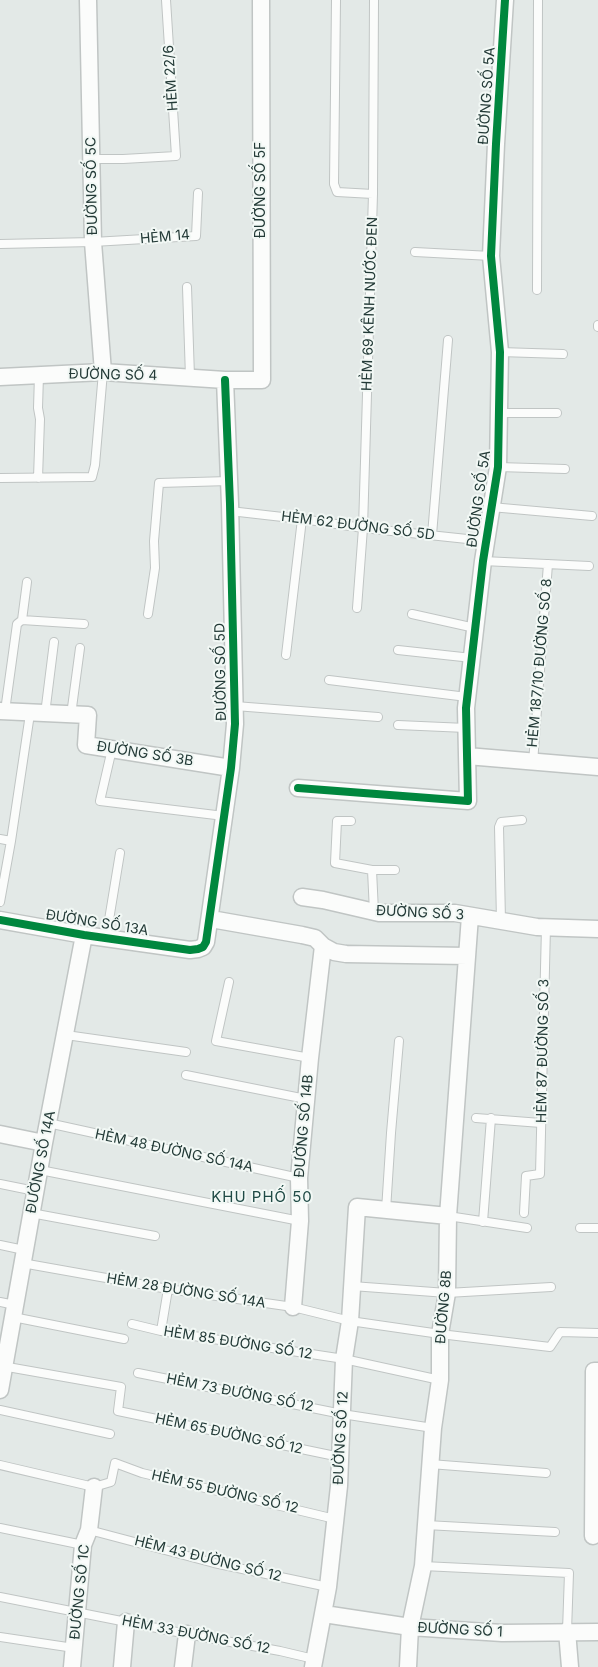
<!DOCTYPE html>
<meta charset="utf-8">
<style>
body{margin:0}
canvas{display:block;background:#e3e9e7}
</style>
<canvas width="598" height="1667"></canvas>
<script>
const ctx = document.querySelector('canvas').getContext('2d');
ctx.lineJoin = 'round';
const shape = rows => new Path2D(rows.map(r => 'M' + r).join(''));
function trace(path, color, width, dash) { ctx.strokeStyle = color; ctx.lineWidth = width; ctx.lineCap = dash ? 'butt' : 'round'; ctx.setLineDash(dash || []); ctx.stroke(path); }
function label(font, color, halo, rows, align = 'center') {
  ctx.font = font + ' Inter,sans-serif'; ctx.lineWidth = 4; ctx.setLineDash([]); ctx.textBaseline = 'middle'; ctx.strokeStyle = halo; ctx.fillStyle = color; for (const [text, x, y, turn = 0] of rows) {
    ctx.save(); ctx.translate(x, y); ctx.rotate((+turn || 0) * Math.PI / 180); ctx.textAlign = isNaN(turn) ? turn : align; if (halo) ctx.strokeText(text, 0, 0); ctx.fillText(text, 0, 0); ctx.restore();
  }
}
const service = shape([
 [336,0,334,184,337,192,373,194],
 [91,159,123,159,176,156,166,0],
 [0,244,93,242,196,236,198,193],
 [415,252,491,256],
 [187,287,190,377],
 [537,290,538,0],
 [598,325,598,327],
 [500,352,563,354],
 [499,413,557,413],
 [498,467,565,469],
 [0,478,92,477,95,465,103,372],
 [38,478,40,419,38,408,39,375],
 [491,507,592,516],
 [230,511,309,520,363,528,486,541],
 [432,535,448,340],
 [483,561,589,566],
 [357,608,363,528,373,194,374,0],
 [148,614,155,568,154,541,159,483,229,481],
 [412,614,475,628],
 [22,620,84,624],
 [398,650,472,658],
 [286,655,302,519],
 [329,680,467,697],
 [235,706,378,717],
 [5,711,17,624,22,620,27,582],
 [45,714,54,642],
 [71,715,80,648],
 [398,725,466,728],
 [112,749,100,801,224,816],
 [533,763,548,564],
 [351,821,337,821,335,863,372,870,374,912],
 [0,839,11,841],
 [372,870,395,870],
 [0,902,11,841,30,714],
 [501,921,499,827,501,822,522,820],
 [106,938,120,853],
 [229,982,216,1041,310,1058],
 [66,1035,186,1052],
 [186,1075,306,1099],
 [476,1118,541,1123],
 [48,1123,299,1178],
 [40,1170,300,1221],
 [0,1184,35,1191],
 [386,1210,391,1133,399,1041],
 [31,1213,155,1236],
 [524,1213,526,1176,540,1174,546,927],
 [448,1216,527,1228],
 [483,1222,491,1118],
 [580,1228,598,1228],
 [0,1245,24,1250],
 [22,1263,168,1289,293,1307,350,1321,440,1334,550,1347,560,1332,598,1333],
 [352,1286,447,1293,551,1287],
 [0,1302,15,1305],
 [13,1317,124,1339],
 [132,1324,161,1331,344,1359,440,1380],
 [161,1331,168,1289],
 [2,1366,121,1387,118,1411,340,1457],
 [138,1373,342,1414,433,1428],
 [0,1410,110,1434],
 [430,1464,546,1473],
 [0,1465,94,1487,111,1482,115,1463,142,1473,335,1519],
 [426,1525,555,1532],
 [0,1528,83,1545],
 [89,1530,214,1563,328,1587],
 [423,1566,569,1573,567,1631],
 [0,1597,187,1634,280,1651,314,1659],
 [0,1637,74,1648]
]);
const minor = shape([
 [88,0,93,242,103,372],
 [0,377,103,372,225,380,262,380,261,0],
 [0,711,88,715,86,745,231,768],
 [467,756,598,767],
 [298,788,468,801,466,708,483,561,498,467,500,352,491,256,496,144,505,0],
 [302,897,323,900,379,913,455,913,537,927,598,929],
 [211,919,302,935,315,938,323,946,334,952,346,954,467,956],
 [0,920,84,935,190,950,198,949,203,947,206,942,231,768,235,724,230,504,225,380],
 [0,1134,44,1143],
 [293,1307,300,1221,299,1178,310,1058,323,946],
 [0,1390,44,1143,84,935],
 [593,1536,594,1371,598,1371],
 [324,1614,410,1627,502,1633,598,1632],
 [567,1631,570,1667],
 [72,1667,83,1545,89,1530,94,1487],
 [122,1667,126,1622],
 [183,1667,187,1634],
 [313,1667,328,1587,339,1486,344,1359,350,1321,357,1207,448,1216],
 [408,1667,410,1627,423,1566,433,1428,440,1380,440,1334,447,1293,448,1216,470,916]
]);
trace(service, '#c0c5c4', 10);
trace(minor, '#c0c5c4', 19);
trace(service, '#fbfcfb', 8);
trace(minor, '#fbfcfb', 16);
trace(shape([
 [298,788,468,801,466,708,483,561,498,467,500,352,491,256,496,144,505,0],
 [0,920,84,935,190,950,198,949,203,947,206,942,231,768,235,724,230,504,225,380]
]), '#00873e', 8);
label('14px', '#233a37', '#f2f8f5', [
 ["HẺM 22/6",171,78,-94],
 ["ĐƯỜNG SỐ 5A",487,96,-86],
 ["ĐƯỜNG SỐ 5C",92,186,-91],
 ["ĐƯỜNG SỐ 5F",261,190,-90],
 ["HẺM 14",165,237,-5],
 ["HẺM 69 KÊNH NƯỚC ĐEN",370,304,-88],
 ["ĐƯỜNG SỐ 4",113,375,1],
 ["ĐƯỜNG SỐ 5A",479,499,-82],
 ["HẺM 62 ĐƯỜNG SỐ 5D",358,526,7],
 ["HẺM 187/10 ĐƯỜNG SỐ 8",540,663,-85],
 ["ĐƯỜNG SỐ 5D",221,672,-91],
 ["ĐƯỜNG SỐ 3B",145,754,9],
 ["ĐƯỜNG SỐ 3",420,913,3],
 ["ĐƯỜNG SỐ 13A",97,923,9],
 ["HẺM 87 ĐƯỜNG SỐ 3",543,1051,-89],
 ["ĐƯỜNG SỐ 14B",304,1126,-85],
 ["HẺM 48 ĐƯỜNG SỐ 14A",174,1151,12],
 ["ĐƯỜNG SỐ 14A",41,1162,-79],
 ["HẺM 28 ĐƯỜNG SỐ 14A",186,1291,9],
 ["ĐƯỜNG 8B",444,1307,-85],
 ["HẺM 85 ĐƯỜNG SỐ 12",238,1343,9],
 ["HẺM 73 ĐƯỜNG SỐ 12",240,1393,11],
 ["HẺM 65 ĐƯỜNG SỐ 12",229,1434,12],
 ["ĐƯỜNG SỐ 12",341,1438,-87],
 ["HẺM 55 ĐƯỜNG SỐ 12",225,1492,13],
 ["HẺM 43 ĐƯỜNG SỐ 12",208,1559,14],
 ["ĐƯỜNG SỐ 1C",80,1592,-84],
 ["ĐƯỜNG SỐ 1",460,1630,3],
 ["HẺM 33 ĐƯỜNG SỐ 12",196,1635,11]
]);
ctx.letterSpacing = '1px';
label('15px', '#204b46', '#f2f8f5', [
 ["KHU PHỐ 50",262,1197]
]);
ctx.letterSpacing = '0px';
</script>
